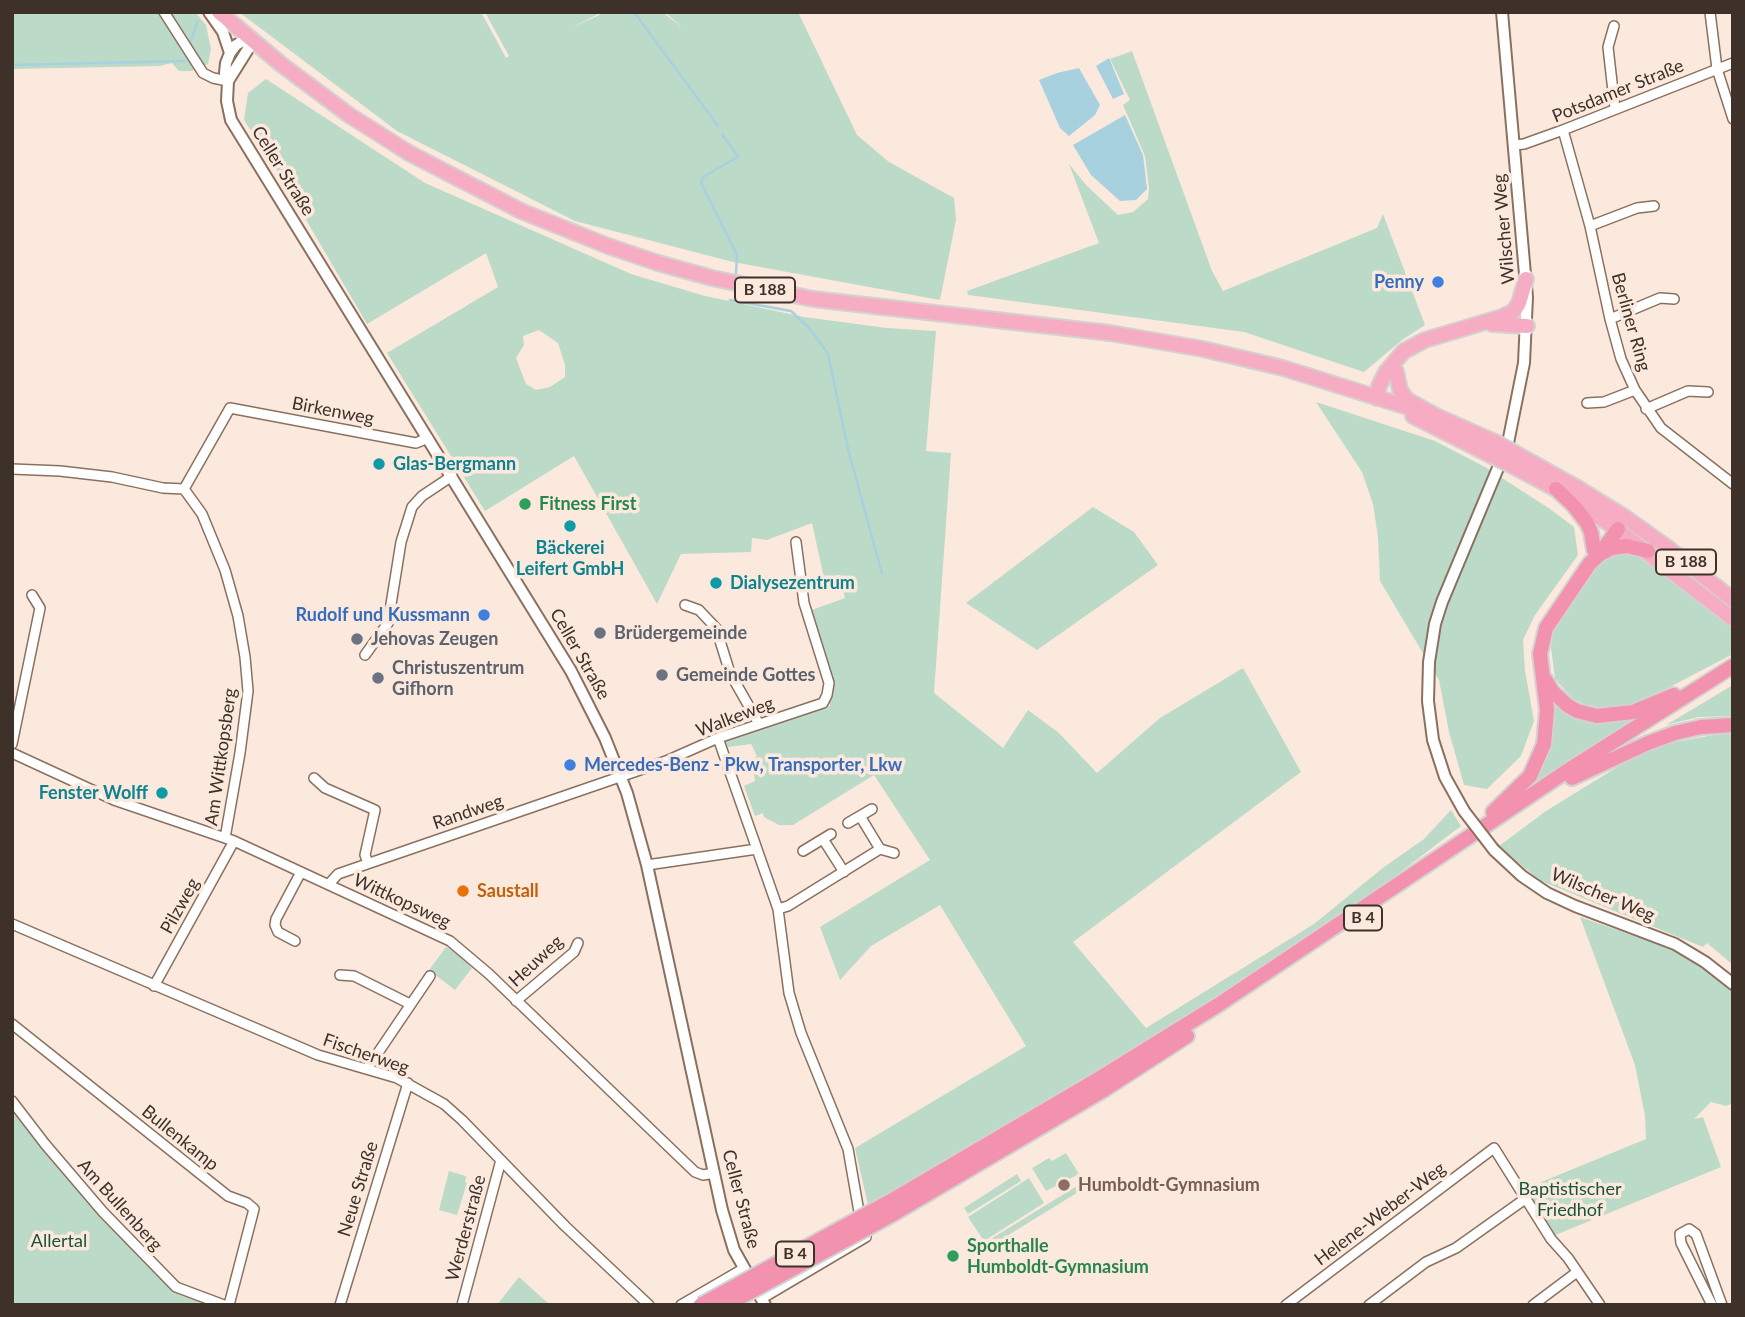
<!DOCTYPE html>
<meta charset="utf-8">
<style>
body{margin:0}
#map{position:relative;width:1745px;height:1317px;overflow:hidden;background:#fce9dd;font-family:Lato,sans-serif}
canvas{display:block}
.frame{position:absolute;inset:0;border:14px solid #3d3129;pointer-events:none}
</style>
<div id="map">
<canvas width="1745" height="1317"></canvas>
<div class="frame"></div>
</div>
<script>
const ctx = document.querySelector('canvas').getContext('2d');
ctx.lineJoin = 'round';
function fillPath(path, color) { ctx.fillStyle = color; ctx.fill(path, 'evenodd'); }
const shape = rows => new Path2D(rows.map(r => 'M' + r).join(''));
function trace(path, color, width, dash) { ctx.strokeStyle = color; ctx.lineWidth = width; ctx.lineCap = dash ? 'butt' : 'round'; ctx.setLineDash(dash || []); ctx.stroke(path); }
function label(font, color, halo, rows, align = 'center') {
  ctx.font = font + ' Lato,sans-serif'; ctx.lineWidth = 7; ctx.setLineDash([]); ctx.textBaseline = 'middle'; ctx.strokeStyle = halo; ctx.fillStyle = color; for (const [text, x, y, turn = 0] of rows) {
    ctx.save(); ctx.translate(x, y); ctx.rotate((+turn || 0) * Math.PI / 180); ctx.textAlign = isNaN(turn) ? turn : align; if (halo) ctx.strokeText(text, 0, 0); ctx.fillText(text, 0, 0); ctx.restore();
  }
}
fillPath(shape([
 [12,12,195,12,206,25,211,49,208,64,191,71,179,71,172,63,160,66,12,69],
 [239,12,481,12,506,58,509,56,485,12,602,12,571,28,606,12,662,12,683,28,665,12,798,12,857,135,889,162,954,198,956,220,940,300,733,262,575,221,397,131],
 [1132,51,1212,271,1223,291,1377,228,1383,214,1425,325,1402,340,1364,372,1244,332,968,295,967,291,1099,243,1069,164,1086,185,1118,215,1133,212,1148,199,1149,188,1145,156,1123,105,1130,100,1110,59],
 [266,79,425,183,631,274,705,296,804,317,887,328,936,331,926,451,951,453,934,693,1003,748,1028,710,1059,733,1097,773,1160,718,1243,668,1301,772,1073,942,1146,1028,1314,924,1384,867,1424,839,1451,810,1461,826,1399,873,1382,889,1325,928,1074,1087,869,1209,855,1148,1026,1046,940,905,871,946,840,980,820,927,930,860,874,775,793,825,779,825,764,817,763,813,755,816,744,786,755,781,752,760,757,756,751,744,728,747,725,741,830,706,809,611,845,598,840,575,824,578,812,523,767,540,752,538,751,552,681,554,657,604,574,456,485,511,387,353,498,287,486,253,367,324,278,172,244,120,248,93],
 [539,330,558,343,565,365,565,377,550,387,536,390,526,384,516,358,524,345,523,336],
 [1316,402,1435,441,1485,467,1550,509,1574,527,1578,555,1535,615,1523,640,1525,671,1534,721,1521,756,1487,789,1464,785,1449,732,1439,680,1380,581,1378,537,1373,504,1362,472],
 [1093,507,1134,532,1158,565,1037,650,966,603],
 [1635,551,1707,604,1733,627,1733,654,1643,701,1606,710,1592,707,1573,699,1555,679,1551,647,1554,631,1564,611,1603,558,1609,553],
 [1733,685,1733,716,1699,717,1666,725],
 [1544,687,1580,717,1668,700,1503,808,1534,776],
 [1724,733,1733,735,1733,965,1707,943,1703,947,1539,880,1499,846,1546,811,1632,758,1665,744],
 [1580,917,1675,950,1696,962,1733,991,1733,1103,1726,1106,1711,1102,1694,1119,1703,1117,1721,1167,1553,1236,1522,1190,1646,1139,1645,1116,1635,1065],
 [446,947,456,952,472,968,455,990,429,970],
 [12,1107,41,1146,139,1256,174,1291,211,1305,12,1305],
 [1066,1153,1079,1174,1046,1191,1032,1168,1049,1158,1052,1161],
 [449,1171,466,1176,465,1182,467,1183,457,1215,439,1210],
 [1017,1174,1021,1181,968,1214,964,1208],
 [1029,1178,1044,1203,984,1241,968,1217],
 [1090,1178,1093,1183,984,1250,981,1245],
 [519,1277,550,1305,497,1305]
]), '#bcdac8');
fillPath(shape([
 [1109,58,1124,94,1113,99,1096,66],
 [1079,68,1100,105,1095,115,1069,136,1060,128,1039,80,1057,73],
 [1125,115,1143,155,1147,189,1136,200,1120,201,1091,175,1073,145]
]), '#a8d1e0');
trace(shape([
 [634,12,718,126],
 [191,41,198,21],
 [12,65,185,61],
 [722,134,738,157,703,177,701,183,737,255,736,273],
 [730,300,791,311,810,329,828,354,848,449,882,574]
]), '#a8d1e0', 2.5);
const minor = shape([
 [164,12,203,73,213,78,228,81],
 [1710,12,1717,69,1733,119],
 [1614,26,1608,47,1615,109],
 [1563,130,1590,226,1610,319,1621,359,1635,390,1661,428,1733,484],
 [1514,145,1524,144,1563,130,1733,63],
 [1590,226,1637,208,1654,206],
 [1610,319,1660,298,1674,299],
 [1587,403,1604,402,1635,390],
 [1646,409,1688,391,1708,392],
 [12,469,60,471,112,477,163,488,184,489,202,514,225,570,238,616,245,657,248,691,240,753,225,838],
 [184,489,230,408,416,443,428,438],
 [685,605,699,610,716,628,730,673,759,724],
 [365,655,388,623,401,542,412,507,422,496,452,476],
 [718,738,778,909,789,993,801,1033,848,1149,862,1229,866,1237,761,1299],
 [12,744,40,608,32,595],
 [12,753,114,800,234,841,450,941,489,974,695,1172,703,1175,714,1173],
 [314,778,325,788,375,810,365,855,368,863],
 [860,816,880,849,894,853],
 [848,823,872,809],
 [823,839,844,872],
 [803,851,831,834],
 [647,865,757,849],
 [329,884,338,874,666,761,718,738,823,703,827,695,829,683,804,603,796,542],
 [778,909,788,906,880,849],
 [12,924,318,1055,397,1078,444,1104,462,1120,565,1226,649,1305],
 [295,941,278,932,275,925,276,919,301,872],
 [340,975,354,976,410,1004],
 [154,986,234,841],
 [516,1001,574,952,578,943],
 [12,1024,228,1196,247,1203,254,1209,229,1305],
 [367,1069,430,976],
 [12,1101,45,1144,103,1212,176,1287,224,1305],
 [340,1305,408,1083],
 [462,1305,501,1160],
 [681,1305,743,1269],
 [1286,1305,1494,1148,1551,1239,1568,1258,1600,1305],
 [1369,1305,1426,1262,1456,1248,1525,1199],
 [1533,1305,1577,1272],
 [1712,1305,1681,1243,1680,1234,1689,1229,1696,1234,1722,1305]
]);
const tertiary = shape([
 [209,12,223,32,230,53],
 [1502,12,1527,297,1524,363,1508,443],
 [253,41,243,41,236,45,230,53,226,63,225,73,228,81,227,101,231,120,571,671,605,738,627,793,647,865,722,1210,734,1250,765,1305],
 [228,81,253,41],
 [1464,811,1445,777,1433,740,1428,701,1429,662,1435,624,1442,602,1498,468],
 [1494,850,1522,876,1547,893,1575,906,1675,944,1705,962,1733,984]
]);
const primary = shape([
 [219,12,282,65,349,115,409,153,521,211,608,246,658,263,712,278,813,299,1110,333,1203,349,1283,368,1436,416],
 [1492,324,1527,326],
 [1396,371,1400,390,1407,400,1436,416,1497,443],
 [1377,398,1379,386,1386,372,1404,351,1425,340,1502,317,1514,311,1519,303,1526,279],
 [1413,416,1492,456],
 [1515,453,1576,487,1626,518,1668,548,1733,600],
 [1511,465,1556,489,1614,527,1733,619]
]);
const trunk = shape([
 [1556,489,1574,506,1587,523,1591,532,1594,550],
 [1600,554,1612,548,1627,546,1648,551],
 [1545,679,1552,691,1567,705,1577,711,1597,716,1633,712,1674,695],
 [1572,778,1648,743,1675,733,1701,727,1733,725],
 [1493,812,1530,776,1544,744,1547,710,1540,654,1546,628,1590,563,1599,555,1618,529],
 [889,1202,1100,1078,1218,1005,1567,771,1733,666],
 [895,1213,1102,1091,1187,1036]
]);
trace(minor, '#8b705f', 12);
trace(tertiary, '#8b705f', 14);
trace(primary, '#d4d2d0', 18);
trace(trunk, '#d4d2d0', 18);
trace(minor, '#fff', 9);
trace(tertiary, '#fff', 10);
trace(primary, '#f6adc3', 14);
trace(trunk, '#f392af', 14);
const tertiaryBridge = shape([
 [1464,811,1494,850]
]);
const primaryBridge = shape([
 [1497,443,1515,453],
 [1492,456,1511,465]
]);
const trunkBridge = shape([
 [701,1305,889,1202],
 [726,1305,895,1213]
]);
trace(tertiaryBridge, '#8b705f', 14, []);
trace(primaryBridge, '#d4d2d0', 18, []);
trace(trunkBridge, '#d4d2d0', 18, []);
trace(tertiaryBridge, '#fff', 10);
trace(primaryBridge, '#f6adc3', 14);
trace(trunkBridge, '#f392af', 14);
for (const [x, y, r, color] of [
 [1438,282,7,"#3f7fe0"],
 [379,464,7,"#0f9aa8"],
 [525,504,7,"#2e9e5b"],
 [570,526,7,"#0f9aa8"],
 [716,583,7,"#0f9aa8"],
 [484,615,7,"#3f7fe0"],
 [600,633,7,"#6b7280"],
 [357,639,7,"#6b7280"],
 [662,675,7,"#6b7280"],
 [378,678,7,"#6b7280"],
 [570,765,7,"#3f7fe0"],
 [162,793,7,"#0f9aa8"],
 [463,891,7,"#e8710a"],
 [1064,1185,7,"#8d6e63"],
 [953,1256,7,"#2e9e5b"]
]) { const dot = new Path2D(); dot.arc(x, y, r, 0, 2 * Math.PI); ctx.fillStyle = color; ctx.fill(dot); trace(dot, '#fce9dd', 2.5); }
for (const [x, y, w] of [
 [765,290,60],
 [1686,562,60],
 [1363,918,38],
 [795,1254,38]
]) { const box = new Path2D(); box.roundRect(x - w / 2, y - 12.5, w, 25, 5); ctx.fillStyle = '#fce9dd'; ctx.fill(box); trace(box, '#3d3129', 2); }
label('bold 16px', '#3d3129', null, [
 ["B 188",765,290],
 ["B 188",1686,562],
 ["B 4",1363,918],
 ["B 4",795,1254]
]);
label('18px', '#3d3129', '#fce9dd', [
 ["Potsdamer Straße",1618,91,-22],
 ["Celler Straße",283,171,58],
 ["Wilscher Weg",1504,229,-95],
 ["Berliner Ring",1631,322,74],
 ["Birkenweg",333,411,11],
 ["Celler Straße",580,654,60],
 ["Walkeweg",735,717,-21],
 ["Am Wittkopsberg",221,757,-82],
 ["Randweg",468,812,-19],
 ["Wilscher Weg",1603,895,23],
 ["Wittkopsweg",402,901,25],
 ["Pilzweg",180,906,-61],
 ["Heuweg",536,961,-43],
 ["Fischerweg",366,1054,19],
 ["Bullenkamp",180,1138,39],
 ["Neue Straße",358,1189,-73],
 ["Celler Straße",741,1199,75],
 ["Am Bullenberg",120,1205,48],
 ["Helene-Weber-Weg",1380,1214,-37],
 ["Werderstraße",466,1228,-75]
]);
label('bold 18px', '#366cbe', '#fce9dd', [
 ["Penny",1424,282],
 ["Rudolf und Kussmann",470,615],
 ["Mercedes-Benz - Pkw, Transporter, Lkw",584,765,"left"]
], 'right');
label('bold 18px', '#0d838f', '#fce9dd', [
 ["Glas-Bergmann",393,464],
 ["Bäckerei",570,548,"center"],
 ["Leifert GmbH",570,569,"center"],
 ["Dialysezentrum",730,583],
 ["Fenster Wolff",148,793,"right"]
], 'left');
label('bold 18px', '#27864d', '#fce9dd', [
 ["Fitness First",539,504],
 ["Sporthalle",967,1246],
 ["Humboldt-Gymnasium",967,1267]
], 'left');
label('bold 18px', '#5b616d', '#fce9dd', [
 ["Brüdergemeinde",614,633],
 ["Jehovas Zeugen",371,639],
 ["Christuszentrum",392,668],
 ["Gifhorn",392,689],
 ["Gemeinde Gottes",676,675]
], 'left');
label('bold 18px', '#c56008', '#fce9dd', [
 ["Saustall",477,891]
], 'left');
label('bold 18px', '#785e54', '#fce9dd', [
 ["Humboldt-Gymnasium",1078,1185]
], 'left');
label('18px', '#17553a', '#fce9dd', [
 ["Baptistischer",1570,1189],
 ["Friedhof",1570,1210],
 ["Allertal",59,1241]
]);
</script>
